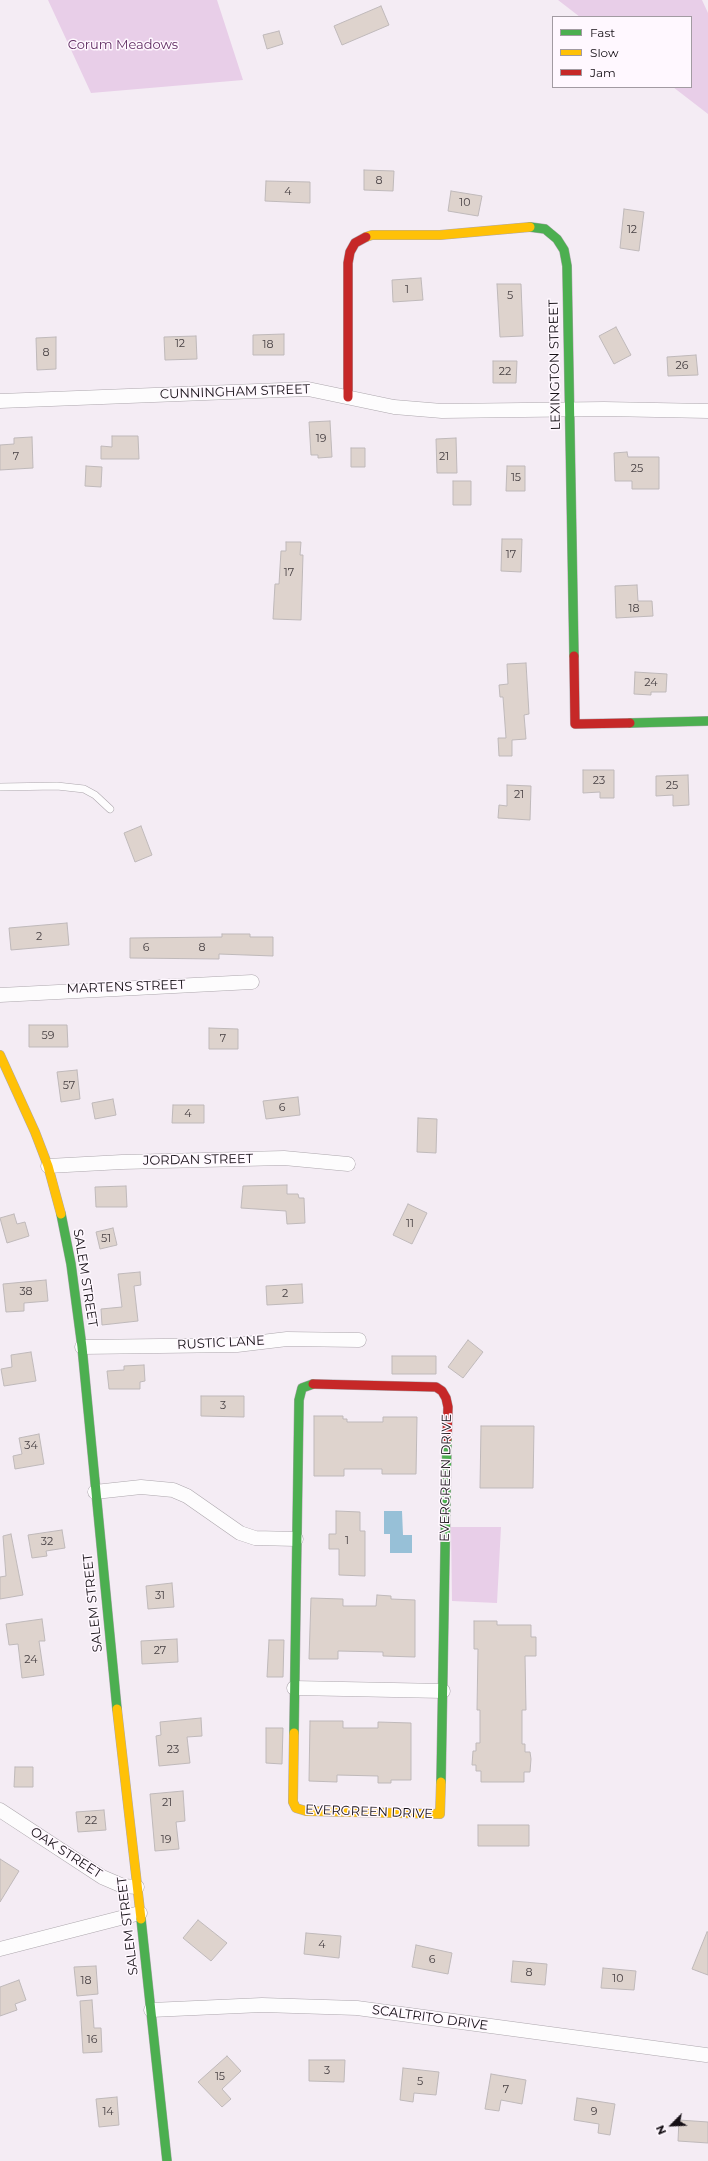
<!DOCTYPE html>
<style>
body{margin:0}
#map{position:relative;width:708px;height:2161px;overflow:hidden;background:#f4ecf4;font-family:Montserrat,sans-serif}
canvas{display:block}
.legend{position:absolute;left:552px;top:16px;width:140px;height:72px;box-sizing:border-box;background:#fff8ff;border:1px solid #a29ba2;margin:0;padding:5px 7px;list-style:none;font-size:12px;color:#161016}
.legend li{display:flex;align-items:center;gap:8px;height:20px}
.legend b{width:20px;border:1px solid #a29ba2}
.north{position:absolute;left:652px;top:2105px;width:40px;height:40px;-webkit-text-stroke:3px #fff8ff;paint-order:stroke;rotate:246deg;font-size:11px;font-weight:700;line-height:16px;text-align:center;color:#161016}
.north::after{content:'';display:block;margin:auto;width:14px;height:18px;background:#161016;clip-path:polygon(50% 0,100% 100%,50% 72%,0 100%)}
</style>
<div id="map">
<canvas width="708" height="2161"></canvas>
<ul class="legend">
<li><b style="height:5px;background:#4caf50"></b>Fast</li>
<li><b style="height:5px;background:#ffc107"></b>Slow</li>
<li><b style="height:5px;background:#c62828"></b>Jam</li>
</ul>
<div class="north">N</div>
</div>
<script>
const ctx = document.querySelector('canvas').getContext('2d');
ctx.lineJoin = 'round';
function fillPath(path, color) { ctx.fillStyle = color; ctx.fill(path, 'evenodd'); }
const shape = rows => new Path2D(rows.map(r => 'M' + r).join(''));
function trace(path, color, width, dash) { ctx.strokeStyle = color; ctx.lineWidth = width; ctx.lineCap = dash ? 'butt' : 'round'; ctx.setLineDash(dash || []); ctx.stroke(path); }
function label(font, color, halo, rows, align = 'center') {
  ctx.font = font + ' Montserrat,sans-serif'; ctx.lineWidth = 3; ctx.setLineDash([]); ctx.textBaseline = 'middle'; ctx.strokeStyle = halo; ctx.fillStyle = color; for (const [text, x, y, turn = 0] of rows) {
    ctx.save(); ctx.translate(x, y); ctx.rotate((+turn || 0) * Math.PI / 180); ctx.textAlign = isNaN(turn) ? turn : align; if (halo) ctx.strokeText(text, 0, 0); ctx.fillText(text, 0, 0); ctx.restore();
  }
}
fillPath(shape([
 [48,0,217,0,243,80,91,93],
 [558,0,702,0,708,13,708,114,673,87,691,87,691,17,580,17],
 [451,1527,501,1527,497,1603,452,1601]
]), '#e8cee8');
fillPath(shape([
 [384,1511,402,1511,403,1535,412,1535,412,1553,390,1553,390,1534,384,1534]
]), '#97c0d7');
const building = shape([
 [381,6,389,25,342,45,334,26,381,6],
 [279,31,283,44,267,49,263,35,279,31],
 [364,170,394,171,393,191,364,190,364,170],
 [266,181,310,182,310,203,265,201,266,181],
 [451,191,482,196,478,216,448,211,451,191],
 [624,209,644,212,639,251,620,248,624,209],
 [421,278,423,300,393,302,392,280,421,278],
 [497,284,521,284,523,336,500,337,497,284],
 [616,327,631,355,614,364,599,336,616,327],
 [284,334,284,355,253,355,253,335,284,334],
 [196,336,197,359,165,360,164,337,196,336],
 [56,337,56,369,37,370,36,338,56,337],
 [696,355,698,375,668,376,667,357,696,355],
 [493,361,517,361,516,383,493,383,493,361],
 [330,421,332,457,318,458,318,455,311,455,309,422,330,421],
 [112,436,138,436,139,459,101,459,101,446,112,447,112,436],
 [32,437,33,468,0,470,0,445,14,444,14,438,32,437],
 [456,438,457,473,437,473,436,439,456,438],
 [351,448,365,448,365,467,351,467,351,448],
 [627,452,628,457,659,457,659,489,632,489,632,481,615,481,614,453,627,452],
 [86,466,102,467,101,487,85,486,86,466],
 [507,466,525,466,525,491,506,491,507,466],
 [453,481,471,481,471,505,453,505,453,481],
 [502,539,522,539,521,572,501,571,502,539],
 [286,542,301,542,300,555,303,555,301,620,273,619,275,584,279,584,281,551,286,551,286,542],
 [637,585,638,601,652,601,653,616,616,618,615,586,637,585],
 [526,663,529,714,524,715,526,739,512,740,512,756,499,756,498,738,506,738,503,697,500,697,499,685,508,684,507,664,526,663],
 [635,672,667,674,666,692,651,692,651,695,634,694,635,672],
 [583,770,614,770,614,798,600,798,600,792,583,793,583,770],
 [688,775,689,805,673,806,673,795,656,796,656,776,688,775],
 [507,785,531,786,530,820,498,818,499,805,507,806,507,785],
 [141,826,152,855,135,862,124,833,141,826],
 [67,923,69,945,11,950,9,928,67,923],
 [222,934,250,934,250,937,273,937,273,956,219,954,219,959,130,958,130,938,222,937,222,934],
 [29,1025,67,1025,68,1047,29,1047,29,1025],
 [209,1028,238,1029,238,1049,209,1049,209,1028],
 [77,1070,80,1099,61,1102,57,1072,77,1070],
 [298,1097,300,1115,266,1119,263,1101,298,1097],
 [113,1099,116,1115,95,1119,92,1103,113,1099],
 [173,1105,204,1105,204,1123,172,1123,173,1105],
 [418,1118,437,1119,436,1153,417,1152,418,1118],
 [287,1185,287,1194,298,1194,299,1198,304,1198,305,1223,287,1224,286,1211,241,1208,243,1186,287,1185],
 [126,1186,127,1207,96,1207,95,1187,126,1186],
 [408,1204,427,1213,412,1244,393,1235,408,1204],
 [14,1214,17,1224,25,1222,29,1236,7,1243,0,1218,14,1214],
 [113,1228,117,1245,100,1249,96,1232,113,1228],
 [140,1272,141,1285,134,1286,138,1321,102,1325,101,1309,122,1307,118,1274,140,1272],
 [46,1280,48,1301,24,1303,24,1311,6,1312,3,1284,46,1280],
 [302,1284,303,1303,267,1305,266,1286,302,1284],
 [468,1340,483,1352,463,1378,448,1367,468,1340],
 [31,1352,36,1381,4,1386,1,1369,12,1367,11,1355,31,1352],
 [392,1356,436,1356,436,1374,392,1374,392,1356],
 [144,1365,145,1381,140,1382,140,1389,109,1389,107,1371,124,1370,124,1366,144,1365],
 [201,1396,244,1396,244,1417,201,1416,201,1396],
 [314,1416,343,1416,343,1419,347,1419,347,1422,383,1422,383,1417,417,1417,416,1474,382,1474,382,1469,344,1469,344,1476,314,1476,314,1416],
 [481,1426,534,1426,533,1488,480,1488,481,1426],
 [39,1434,44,1464,15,1469,13,1456,22,1454,19,1438,39,1434],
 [336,1511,360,1512,360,1531,365,1531,365,1576,339,1575,339,1549,329,1549,329,1534,336,1534,336,1511],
 [62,1530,65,1548,46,1551,47,1556,32,1558,28,1535,62,1530],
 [11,1534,23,1595,0,1599,0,1577,6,1576,3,1536,11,1534],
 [172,1583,174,1607,148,1609,146,1586,172,1583],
 [377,1595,391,1596,391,1599,415,1600,415,1657,383,1656,383,1652,338,1651,338,1659,309,1659,311,1598,343,1599,343,1606,376,1606,377,1595],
 [42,1619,45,1641,39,1641,44,1675,22,1678,18,1644,9,1645,6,1624,42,1619],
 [474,1621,497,1621,497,1625,531,1625,531,1637,536,1637,536,1656,525,1656,526,1710,522,1710,522,1744,525,1744,525,1752,530,1752,531,1759,530,1772,524,1772,524,1782,481,1782,481,1771,476,1771,476,1765,472,1765,473,1751,476,1751,476,1743,480,1743,480,1710,477,1710,478,1649,474,1649,474,1621],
 [177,1639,178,1662,142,1664,141,1641,177,1639],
 [269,1640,284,1640,283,1677,267,1677,269,1640],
 [201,1718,202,1736,187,1737,190,1763,159,1766,156,1736,161,1735,160,1722,201,1718],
 [310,1721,343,1721,343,1728,378,1728,378,1722,411,1723,411,1780,391,1780,391,1783,378,1783,378,1776,337,1775,337,1782,309,1781,310,1721],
 [266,1728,283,1728,282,1764,266,1763,266,1728],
 [15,1767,33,1767,33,1787,14,1787,15,1767],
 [183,1791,185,1821,176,1822,179,1849,155,1851,150,1794,183,1791],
 [104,1810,106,1830,78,1832,76,1812,104,1810],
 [478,1825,529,1825,529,1846,478,1846,478,1825],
 [0,1859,19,1871,0,1902,0,1859],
 [198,1920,227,1943,211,1961,183,1938,198,1920],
 [707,1932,708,1932,708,1975,692,1969,707,1932],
 [306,1933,341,1936,339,1958,304,1954,306,1933],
 [416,1945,452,1953,448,1974,412,1967,416,1945],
 [513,1961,547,1964,545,1985,511,1982,513,1961],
 [96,1966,98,1994,77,1996,74,1967,96,1966],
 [603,1968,636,1971,634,1990,601,1988,603,1968],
 [19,1980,26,2000,15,2004,17,2010,0,2016,0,1987,19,1980],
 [92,2000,94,2028,101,2028,102,2052,83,2053,80,2001,92,2000],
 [227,2056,241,2071,222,2089,231,2099,222,2107,198,2082,227,2056],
 [309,2060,345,2060,344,2082,309,2081,309,2060],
 [403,2068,439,2072,436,2095,414,2093,413,2102,400,2100,403,2068],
 [491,2074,526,2080,522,2104,501,2100,499,2111,485,2109,491,2074],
 [117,2097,119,2125,99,2127,96,2099,117,2097],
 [577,2098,615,2104,610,2135,598,2133,599,2124,574,2120,577,2098],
 [679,2120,708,2122,708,2143,678,2141,679,2120]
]);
fillPath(building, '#ded3cd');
trace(building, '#bfb9ba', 1);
const lane = shape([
 [0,787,57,786,84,789,95,795,110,809]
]);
const street = shape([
 [0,401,308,389,394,407,442,411,604,409,708,411],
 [0,995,252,982],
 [48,1166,122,1162,284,1158,348,1164],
 [82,1347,237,1345,287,1339,359,1340],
 [95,1492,141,1487,173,1490,187,1496,240,1533,255,1538,296,1539],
 [294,1688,443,1691],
 [0,1810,102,1877,123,1886,137,1887],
 [0,1949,140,1913],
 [151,2010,262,2005,357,2008,706,2055]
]);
const fast = shape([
 [530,227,545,229,557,239,564,250,567,266,574,656],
 [630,723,708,721],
 [61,1214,71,1264,82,1347,117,1709],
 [294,1733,299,1400,302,1388,313,1384],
 [441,1782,447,1438],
 [141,1919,167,2161]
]);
const slow = shape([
 [366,237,372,235,440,235,530,227],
 [0,1055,35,1132,48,1166,61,1214],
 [117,1709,141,1919],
 [294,1733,293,1802,296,1808,306,1811,440,1814,441,1782]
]);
const jam = shape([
 [348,397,348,263,350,252,355,243,366,237],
 [574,656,575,724,630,723],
 [313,1384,436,1387,442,1391,446,1398,448,1407,447,1438]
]);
trace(lane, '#ada7ad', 8);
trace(street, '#ada7ad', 15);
trace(fast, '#ada7ad', 10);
trace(slow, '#ada7ad', 10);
trace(jam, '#ada7ad', 10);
trace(lane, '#fdfcfd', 7);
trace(street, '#fdfcfd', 14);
trace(fast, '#4caf50', 9);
trace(slow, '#ffc107', 9);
trace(jam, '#c62828', 9);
label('11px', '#484144', null, [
 ["8",379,181],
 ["4",288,192],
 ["10",465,203],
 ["12",632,230],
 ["1",407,290],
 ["5",510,296],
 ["12",180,344],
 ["18",268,345],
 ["8",46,353],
 ["26",682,366],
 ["22",505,372],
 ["19",321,439],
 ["7",16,457],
 ["21",444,457],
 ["25",637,469],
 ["15",516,478],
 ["17",511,555],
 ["17",289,573],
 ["18",634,609],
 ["24",651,683],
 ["23",599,781],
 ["25",672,786],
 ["21",519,795],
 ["2",39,937],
 ["6",146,948],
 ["8",202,948],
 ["59",48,1036],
 ["7",223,1039],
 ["57",69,1086],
 ["6",282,1108],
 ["4",188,1114],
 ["11",410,1224],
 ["51",106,1239],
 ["38",26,1292],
 ["2",285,1294],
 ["3",223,1406],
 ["34",31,1446],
 ["1",347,1541],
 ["32",47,1542],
 ["31",160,1596],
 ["27",160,1651],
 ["24",31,1660],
 ["23",173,1750],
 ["21",167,1803],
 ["22",91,1821],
 ["19",166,1840],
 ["4",322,1945],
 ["6",432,1960],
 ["8",529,1973],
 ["10",618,1979],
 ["18",86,1981],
 ["16",92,2040],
 ["3",327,2071],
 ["15",220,2077],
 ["5",420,2082],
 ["7",506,2090],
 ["14",108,2112],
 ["9",594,2112]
]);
label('13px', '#612d63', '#fff8ff', [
 ["Corum Meadows",123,45]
]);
label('13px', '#161016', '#fff8ff', [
 ["LEXINGTON STREET",555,365,-91],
 ["CUNNINGHAM STREET",235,392,-2],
 ["MARTENS STREET",126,987,-2],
 ["JORDAN STREET",198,1160,-1],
 ["SALEM STREET",85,1278,81],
 ["RUSTIC LANE",221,1343,-3],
 ["EVERGREEN DRIVE",446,1478,-89],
 ["SALEM STREET",93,1603,-96],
 ["EVERGREEN DRIVE",369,1812,2],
 ["OAK STREET",66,1853,33],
 ["SALEM STREET",128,1926,-97],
 ["SCALTRITO DRIVE",430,2018,8]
]);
</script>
